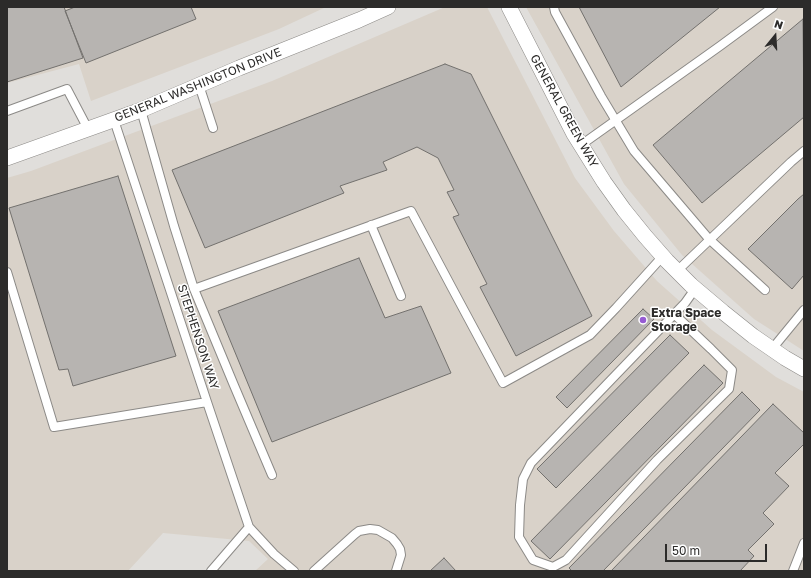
<!DOCTYPE html>
<style>
body{margin:0}
#map{position:relative;width:811px;height:578px;overflow:hidden;background:#e0dedb;font-family:"Golos Text",sans-serif}
canvas{display:block}
.frame{position:absolute;inset:0;border:8px solid #2c2b2a;pointer-events:none}
.north{position:absolute;left:755px;top:16px;width:40px;height:40px;-webkit-text-stroke:3px #fff;paint-order:stroke;rotate:18deg;font-size:11px;font-weight:700;line-height:16px;text-align:center;color:#2c2b2a}
.north::after{content:'';display:block;margin:auto;width:14px;height:18px;background:#2c2b2a;clip-path:polygon(50% 0,100% 100%,50% 72%,0 100%)}
.scale{position:absolute;left:665px;top:544px;width:102px;height:18px;box-sizing:border-box;border:2px solid #2c2b2a;border-top:0;padding-left:5px;font-size:12px;line-height:14px;white-space:nowrap;color:#2c2b2a;-webkit-text-stroke:3px #fff;paint-order:stroke}
</style>
<div id="map">
<canvas width="811" height="578"></canvas>
<div class="frame"></div>
<div class="north">N</div>
<div class="scale">50 m</div>
</div>
<script>
const ctx = document.querySelector('canvas').getContext('2d');
ctx.lineJoin = 'round';
function fillPath(path, color) { ctx.fillStyle = color; ctx.fill(path, 'evenodd'); }
const shape = rows => new Path2D(rows.map(r => 'M' + r).join(''));
function trace(path, color, width, dash) { ctx.strokeStyle = color; ctx.lineWidth = width; ctx.lineCap = dash ? 'butt' : 'round'; ctx.setLineDash(dash || []); ctx.stroke(path); }
function label(font, color, halo, rows, align = 'center') {
  ctx.font = font + ' "Golos Text",sans-serif'; ctx.lineWidth = 3; ctx.setLineDash([]); ctx.textBaseline = 'middle'; ctx.strokeStyle = halo; ctx.fillStyle = color; for (const [text, x, y, turn = 0] of rows) {
    ctx.save(); ctx.translate(x, y); ctx.rotate((+turn || 0) * Math.PI / 180); ctx.textAlign = isNaN(turn) ? turn : align; if (halo) ctx.strokeText(text, 0, 0); ctx.fillText(text, 0, 0); ctx.restore();
  }
}
fillPath(shape([
 [7,7,326,7,279,29,91,101,79,64,7,83],
 [445,7,487,7,575,178,614,231,657,281,712,330,776,377,804,392,804,571,255,571,268,559,249,541,163,533,128,571,7,571,7,178,31,171,272,81],
 [526,7,804,7,804,351,754,319,682,255,624,184]
]), '#d9d2c9');
const building = shape([
 [7,7,64,7,83,58,7,82,7,7],
 [75,7,191,7,196,19,86,63,65,11,75,7],
 [579,7,720,7,621,87,579,7],
 [803,19,804,117,702,203,653,145,803,19],
 [445,64,471,74,592,316,516,356,480,287,487,284,453,217,459,215,447,192,454,190,438,158,417,147,383,162,387,170,340,186,344,193,205,248,172,170,445,64],
 [118,176,176,356,73,386,68,369,59,370,9,208,118,176],
 [804,194,804,275,792,289,748,249,798,199,804,194],
 [359,258,385,318,421,306,451,373,272,442,218,311,359,258],
 [643,309,654,319,567,408,556,397,643,309],
 [670,335,689,353,556,488,537,469,670,335],
 [704,365,723,383,550,559,531,541,704,365],
 [742,392,760,410,603,571,572,571,569,568,742,392],
 [773,404,804,433,804,444,775,473,789,486,763,513,774,524,748,550,754,556,740,571,611,571,773,404],
 [444,558,456,571,430,571,444,558]
]);
fillPath(building, '#b7b4b1');
trace(building, '#73716e', 1);
const lane = shape([
 [554,7,555,12,601,96,634,151,709,239,765,290],
 [199,85,213,128],
 [141,110,174,226,194,289,233,383,272,475],
 [7,111,67,89,88,129],
 [114,120,207,402,249,527,274,554,294,571],
 [581,145,720,46,773,7],
 [371,225,401,296],
 [677,271,791,162,804,151],
 [7,272,54,427,207,402],
 [194,289,411,211,452,288,503,383,590,335,616,308,663,256],
 [674,314,711,349,732,370,729,389,657,460,566,560,553,567,533,560,519,537,520,505,523,479,531,463,685,303,695,289],
 [772,349,804,310],
 [211,571,249,527],
 [314,571,355,534,359,531,370,529,378,530,392,538,397,544,400,549,401,555,396,571],
 [793,571,804,543]
]);
const street = shape([
 [509,7,574,134,604,182,624,210,645,236,667,261,691,285,723,312,753,336,785,358,804,369],
 [7,158,141,110,239,68,359,20,388,7]
]);
trace(lane, '#8c8a87', 10);
trace(street, '#8c8a87', 16);
trace(lane, '#fff', 8);
trace(street, '#fff', 15);
for (const [x, y, r, color] of [
 [643,320,4,"#965bd3"]
]) { const dot = new Path2D(); dot.arc(x, y, r, 0, 2 * Math.PI); ctx.fillStyle = color; ctx.fill(dot); trace(dot, '#fff', 1.5); }
label('12px', '#2c2b2a', '#fff', [
 ["GENERAL WASHINGTON DRIVE",198,85,-22],
 ["GENERAL GREEN WAY",564,111,61],
 ["STEPHENSON WAY",198,337,72]
]);
label('bold 12px', '#2c2b2a', '#fff', [
 ["Extra Space",651,313],
 ["Storage",651,327]
], 'left');
</script>
